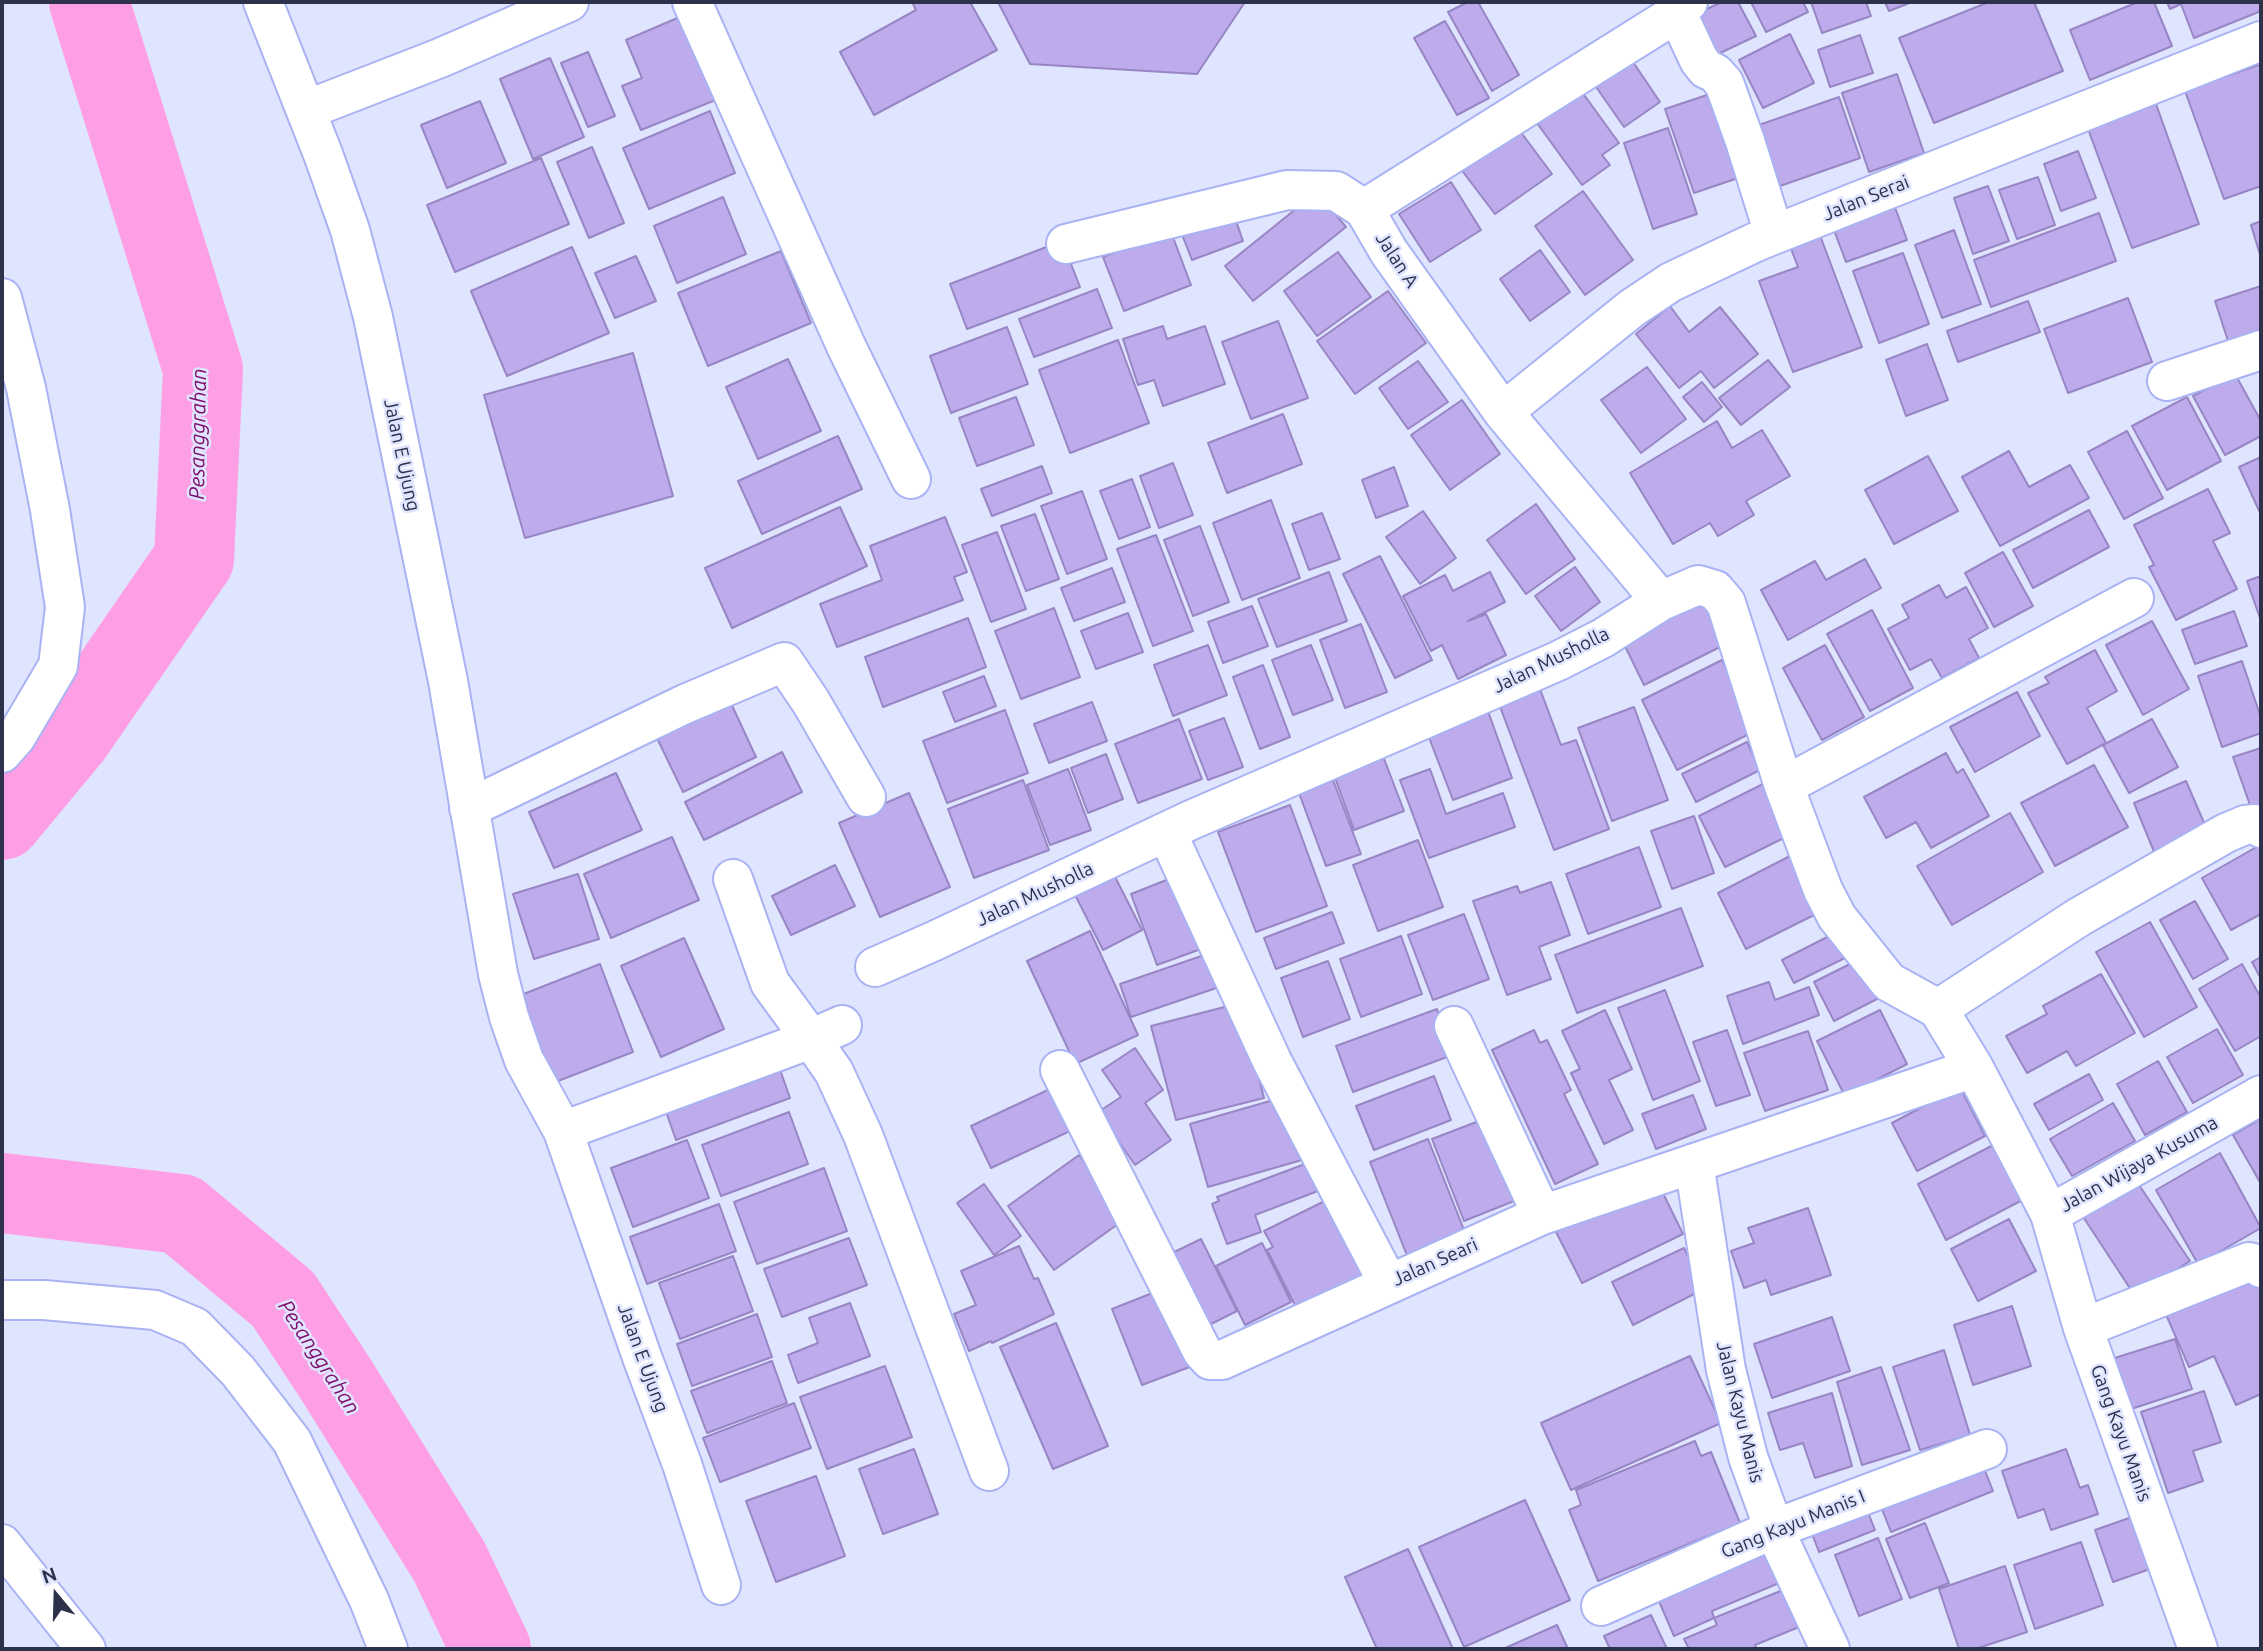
<!DOCTYPE html>
<style>
body{margin:0}
#map{position:relative;width:2263px;height:1651px;overflow:hidden;background:#dfe4ff;font-family:Ubuntu,sans-serif}
canvas{display:block}
.frame{position:absolute;inset:0;border:4px solid #2d314a;pointer-events:none}
.north{position:absolute;left:21px;top:1560px;width:70px;height:70px;-webkit-text-stroke:5px #dfe4ff;paint-order:stroke;rotate:341deg;font-size:19px;font-weight:700;line-height:28px;text-align:center;color:#2d314a}
.north::after{content:'';display:block;margin:auto;width:24px;height:32px;background:#2d314a;clip-path:polygon(50% 0,100% 100%,50% 72%,0 100%)}
</style>
<div id="map">
<canvas width="2263" height="1651"></canvas>
<div class="frame"></div>
<div class="north">N</div>
</div>
<script>
const ctx = document.querySelector('canvas').getContext('2d');
ctx.lineJoin = 'round';
const shape = rows => new Path2D(rows.map(r => 'M' + r).join(''));
function trace(path, color, width, dash) { ctx.strokeStyle = color; ctx.lineWidth = width; ctx.lineCap = dash ? 'butt' : 'round'; ctx.setLineDash(dash || []); ctx.stroke(path); }
function fillPath(path, color) { ctx.fillStyle = color; ctx.fill(path, 'evenodd'); }
function label(font, color, halo, rows, align = 'center') {
  ctx.font = font + ' Ubuntu,sans-serif'; ctx.lineWidth = 5; ctx.setLineDash([]); ctx.textBaseline = 'middle'; ctx.strokeStyle = halo; ctx.fillStyle = color; for (const [text, x, y, turn = 0] of rows) {
    ctx.save(); ctx.translate(x, y); ctx.rotate((+turn || 0) * Math.PI / 180); ctx.textAlign = isNaN(turn) ? turn : align; if (halo) ctx.strokeText(text, 0, 0); ctx.fillText(text, 0, 0); ctx.restore();
  }
}
trace(shape([
 [2,820,71,737,194,559,203,369,89,2],
 [2,1193,181,1214,283,1299,335,1378,449,1561,491,1649]
]), '#fe9fe5', 80);
const building = shape([
 [912,2,970,2,997,50,874,115,840,52,916,10,912,2],
 [998,2,1245,2,1197,74,1030,64,998,2],
 [1468,2,1478,2,1519,75,1492,91,1448,12,1468,2],
 [1722,2,1738,2,1756,36,1718,54,1698,13,1722,2],
 [1751,2,1803,2,1808,12,1766,32,1751,2],
 [1811,2,1866,2,1871,16,1822,33,1811,2],
 [1885,2,1912,2,1889,11,1885,2],
 [1989,2,2034,2,2063,71,1934,123,1899,38,1989,2],
 [2138,2,2154,2,2172,46,2090,80,2070,30,2138,2],
 [2167,2,2261,2,2261,11,2194,38,2181,4,2170,9,2167,2],
 [682,16,723,97,641,130,622,86,642,78,626,40,682,16],
 [1445,21,1489,98,1457,115,1414,38,1445,21],
 [1790,34,1814,83,1763,108,1739,60,1790,34],
 [1860,35,1873,73,1830,87,1818,50,1860,35],
 [588,52,615,116,588,127,561,63,588,52],
 [550,58,584,137,533,159,500,79,550,58],
 [1631,59,1660,102,1624,127,1594,84,1631,59],
 [2261,64,2261,186,2224,199,2185,91,2261,64],
 [1897,74,1924,153,1869,172,1842,93,1897,74],
 [1719,91,1747,175,1694,193,1665,109,1719,91],
 [1582,92,1619,143,1602,155,1610,165,1582,185,1534,119,1582,92],
 [1839,97,1860,158,1780,186,1759,125,1839,97],
 [480,101,506,163,447,188,421,125,480,101],
 [2156,104,2199,224,2132,248,2088,129,2156,104],
 [710,111,735,173,649,209,623,148,710,111],
 [1517,127,1552,174,1495,214,1460,168,1517,127],
 [1668,128,1697,214,1653,229,1624,143,1668,128],
 [592,147,624,223,589,238,557,162,592,147],
 [2078,151,2096,198,2061,211,2044,164,2078,151],
 [541,158,569,224,455,272,427,205,541,158],
 [2038,177,2055,225,2017,239,1999,190,2038,177],
 [1451,182,1481,230,1430,262,1399,214,1451,182],
 [1988,186,2009,241,1973,254,1954,198,1988,186],
 [1583,191,1633,260,1585,295,1535,226,1583,191],
 [1317,192,1346,227,1253,301,1225,266,1317,192],
 [723,197,746,254,677,283,654,226,723,197],
 [1893,202,1907,240,1846,262,1832,225,1893,202],
 [1233,212,1243,241,1192,260,1181,232,1233,212],
 [2099,213,2116,261,1991,307,1974,260,2099,213],
 [2261,221,2261,258,2251,225,2261,221],
 [1818,230,1862,347,1793,372,1759,281,1798,267,1788,241,1818,230],
 [1954,230,1981,304,1942,318,1915,245,1954,230],
 [1171,232,1191,285,1124,311,1103,257,1171,232],
 [1062,241,1080,287,967,329,950,284,1062,241],
 [572,247,609,333,507,376,471,291,572,247],
 [1540,250,1570,292,1530,321,1500,279,1540,250],
 [781,251,811,323,708,366,678,293,781,251],
 [1338,252,1371,297,1317,336,1284,291,1338,252],
 [1903,253,1929,324,1879,343,1853,271,1903,253],
 [636,256,656,301,615,318,595,273,636,256],
 [2261,286,2261,340,2231,350,2215,301,2261,286],
 [1097,289,1112,328,1034,357,1019,319,1097,289],
 [1388,291,1426,343,1355,394,1317,341,1388,291],
 [2128,298,2152,362,2068,393,2044,329,2128,298],
 [2028,301,2040,332,1958,362,1947,331,2028,301],
 [1670,306,1689,332,1720,307,1758,354,1714,388,1701,371,1679,388,1636,334,1670,306],
 [1278,321,1308,398,1251,419,1222,342,1278,321],
 [1163,326,1167,339,1205,326,1225,384,1163,406,1154,380,1138,385,1123,339,1163,326],
 [1007,327,1028,384,951,413,930,356,1007,327],
 [1118,340,1149,423,1070,453,1039,370,1118,340],
 [1927,344,1948,400,1906,416,1886,360,1927,344],
 [633,353,673,496,525,538,484,395,633,353],
 [788,359,821,431,758,459,726,387,788,359],
 [1768,360,1790,387,1741,425,1719,398,1768,360],
 [1418,361,1448,402,1408,429,1379,388,1418,361],
 [1647,367,1686,419,1641,453,1601,400,1647,367],
 [2235,374,2261,421,2261,436,2225,455,2193,396,2235,374],
 [1702,382,1722,407,1704,422,1683,397,1702,382],
 [1016,397,1034,445,977,466,959,418,1016,397],
 [2187,397,2221,461,2167,490,2132,426,2187,397],
 [1462,400,1500,454,1450,490,1411,435,1462,400],
 [1283,414,1302,464,1227,493,1208,443,1283,414],
 [1717,421,1732,448,1762,430,1790,476,1746,501,1754,515,1718,536,1710,523,1673,544,1630,473,1717,421],
 [2127,431,2163,498,2124,519,2088,452,2127,431],
 [838,436,862,489,762,534,738,481,838,436],
 [2009,451,2029,487,2070,465,2089,498,2000,546,1962,477,2009,451],
 [1928,456,1958,511,1894,544,1865,490,1928,456],
 [2261,457,2261,515,2239,467,2261,457],
 [1173,463,1193,515,1159,528,1140,476,1173,463],
 [1042,466,1052,493,992,516,981,489,1042,466],
 [1394,467,1408,506,1376,518,1362,480,1394,467],
 [1132,479,1150,527,1119,539,1100,491,1132,479],
 [2208,489,2230,533,2213,541,2237,589,2176,620,2149,567,2154,565,2134,525,2208,489],
 [1082,491,1107,559,1067,574,1041,506,1082,491],
 [1271,500,1300,578,1242,600,1213,523,1271,500],
 [1536,504,1575,559,1526,594,1487,540,1536,504],
 [840,507,867,566,732,628,705,568,840,507],
 [2089,510,2109,547,2033,588,2013,550,2089,510],
 [1423,511,1456,558,1420,584,1386,537,1423,511],
 [1322,513,1340,559,1309,570,1292,524,1322,513],
 [1035,514,1059,579,1026,591,1001,526,1035,514],
 [945,517,967,572,954,577,963,600,837,647,820,604,882,580,870,546,945,517],
 [1200,526,1229,602,1193,616,1164,540,1200,526],
 [997,532,1026,609,991,622,962,545,997,532],
 [1156,535,1193,631,1153,646,1117,549,1156,535],
 [2003,552,2033,606,1994,627,1965,573,2003,552],
 [1380,556,1432,660,1395,678,1343,574,1380,556],
 [1865,559,1881,588,1788,640,1761,590,1815,561,1826,580,1865,559],
 [1575,567,1600,602,1561,631,1535,596,1575,567],
 [1112,568,1125,602,1074,621,1061,588,1112,568],
 [1329,572,1347,621,1277,647,1258,599,1329,572],
 [1490,572,1505,602,1468,621,1486,614,1506,655,1458,679,1442,645,1431,651,1403,596,1445,575,1453,591,1490,572],
 [2261,576,2261,621,2247,581,2261,576],
 [1939,585,1946,598,1966,587,1988,628,1969,639,1979,658,1942,678,1931,659,1910,670,1888,629,1909,618,1902,605,1939,585],
 [1703,599,1726,644,1644,685,1622,640,1703,599],
 [1252,606,1268,646,1223,663,1208,622,1252,606],
 [1054,608,1080,677,1021,699,995,631,1054,608],
 [1872,610,1913,688,1870,711,1827,634,1872,610],
 [2234,611,2247,646,2195,664,2182,630,2234,611],
 [1128,613,1143,652,1096,669,1081,631,1128,613],
 [968,618,986,667,883,707,865,657,968,618],
 [2152,621,2189,689,2143,715,2106,645,2152,621],
 [1361,624,1387,692,1345,708,1320,640,1361,624],
 [1208,645,1227,695,1173,716,1154,665,1208,645],
 [1311,645,1333,700,1293,715,1272,660,1311,645],
 [1825,645,1864,717,1822,740,1783,668,1825,645],
 [2095,650,2117,691,2087,708,2106,743,2067,764,2028,693,2049,683,2045,677,2095,650],
 [1722,660,1757,730,1677,770,1642,700,1722,660],
 [2242,661,2261,718,2261,733,2222,747,2198,676,2242,661],
 [1263,665,1290,737,1260,749,1233,677,1263,665],
 [984,676,996,706,955,722,943,692,984,676],
 [1537,681,1561,745,1576,740,1609,829,1554,850,1496,696,1537,681],
 [2017,692,2040,736,1975,772,1950,727,2017,692],
 [729,699,756,757,683,792,655,734,729,699],
 [1484,700,1512,778,1453,800,1423,722,1484,700],
 [1092,702,1107,741,1049,763,1034,724,1092,702],
 [1634,707,1668,800,1612,821,1578,728,1634,707],
 [1005,710,1028,773,947,803,923,741,1005,710],
 [1224,718,1243,767,1208,780,1189,731,1224,718],
 [1179,719,1202,779,1138,803,1115,744,1179,719],
 [2152,719,2178,767,2129,793,2103,745,2152,719],
 [1747,742,1760,770,1696,802,1682,774,1747,742],
 [2261,748,2261,820,2256,822,2233,757,2261,748],
 [782,752,802,792,704,840,685,802,782,752],
 [1946,753,1957,773,1963,769,1989,816,1931,848,1916,822,1886,838,1864,797,1946,753],
 [1106,754,1123,799,1088,813,1071,768,1106,754],
 [1383,756,1404,811,1354,830,1334,775,1383,756],
 [2094,765,2128,827,2055,866,2021,803,2094,765],
 [1068,769,1091,830,1050,845,1027,785,1068,769],
 [1430,769,1446,814,1503,793,1515,827,1429,858,1400,780,1430,769],
 [616,773,642,830,554,868,529,812,616,773],
 [1023,780,1049,850,974,878,948,809,1023,780],
 [1333,780,1361,854,1326,866,1299,793,1333,780],
 [2186,781,2208,832,2155,854,2134,803,2186,781],
 [1767,782,1792,834,1725,867,1699,816,1767,782],
 [909,793,950,887,880,917,839,823,909,793],
 [1290,805,1327,906,1256,932,1218,832,1290,805],
 [2010,813,2043,872,1952,925,1917,866,2010,813],
 [1694,816,1714,873,1672,889,1651,831,1694,816],
 [672,837,699,900,611,938,584,874,672,837],
 [1418,840,1443,907,1378,931,1353,865,1418,840],
 [2260,845,2261,914,2231,930,2202,878,2260,845],
 [1639,847,1661,907,1588,934,1566,874,1639,847],
 [1790,856,1818,913,1746,949,1718,893,1790,856],
 [1108,863,1142,930,1103,950,1069,883,1108,863],
 [835,865,855,906,791,935,772,896,835,865],
 [578,874,599,939,534,959,513,894,578,874],
 [1174,877,1201,949,1157,965,1131,894,1174,877],
 [1551,882,1570,935,1539,947,1551,979,1507,995,1473,901,1517,886,1520,893,1551,882],
 [2195,901,2228,959,2193,979,2160,920,2195,901],
 [1681,908,1703,966,1577,1013,1555,955,1681,908],
 [1332,912,1344,943,1276,969,1264,938,1332,912],
 [1464,914,1489,979,1433,1000,1408,935,1464,914],
 [2150,922,2197,1007,2144,1037,2096,952,2150,922],
 [1090,931,1138,1035,1075,1064,1027,961,1090,931],
 [1839,931,1851,955,1794,983,1782,960,1839,931],
 [1401,936,1422,994,1361,1017,1340,959,1401,936],
 [684,938,724,1029,661,1057,621,966,684,938],
 [1216,951,1228,984,1131,1017,1120,984,1216,951],
 [2261,957,2261,979,2252,962,2261,957],
 [1860,959,1879,998,1834,1021,1814,982,1860,959],
 [1328,961,1350,1019,1303,1037,1281,978,1328,961],
 [600,964,633,1052,545,1086,511,999,600,964],
 [2242,964,2261,998,2261,1036,2235,1051,2199,989,2242,964],
 [2101,974,2135,1033,2076,1066,2067,1051,2027,1073,2006,1036,2047,1014,2043,1006,2101,974],
 [1769,982,1775,1000,1809,987,1819,1015,1743,1044,1727,996,1769,982],
 [1665,990,1700,1081,1653,1100,1618,1008,1665,990],
 [1240,1003,1264,1098,1176,1120,1151,1026,1240,1003],
 [1437,1009,1455,1054,1353,1092,1336,1046,1437,1009],
 [1605,1010,1632,1069,1609,1080,1633,1130,1604,1144,1571,1073,1580,1069,1562,1031,1605,1010],
 [1880,1010,1907,1064,1845,1096,1817,1041,1880,1010],
 [2217,1029,2243,1075,2193,1103,2167,1057,2217,1029],
 [1534,1030,1540,1043,1547,1040,1571,1090,1564,1094,1598,1164,1555,1184,1492,1050,1534,1030],
 [1727,1030,1750,1095,1716,1106,1693,1042,1727,1030],
 [1808,1031,1828,1090,1765,1111,1744,1053,1808,1031],
 [1135,1048,1163,1090,1145,1103,1171,1140,1135,1165,1098,1112,1121,1097,1102,1070,1135,1048],
 [2158,1061,2187,1112,2145,1135,2117,1084,2158,1061],
 [778,1064,790,1098,676,1140,664,1106,778,1064],
 [2089,1074,2103,1100,2049,1130,2034,1104,2089,1074],
 [1434,1076,1451,1120,1374,1150,1356,1106,1434,1076],
 [1960,1087,1985,1136,1917,1171,1892,1123,1960,1087],
 [1050,1089,1070,1131,991,1168,971,1126,1050,1089],
 [1693,1095,1706,1129,1656,1149,1642,1114,1693,1095],
 [1284,1097,1302,1160,1208,1187,1190,1124,1284,1097],
 [2113,1103,2135,1141,2072,1176,2050,1139,2113,1103],
 [789,1112,808,1164,721,1196,702,1145,789,1112],
 [1492,1116,1524,1197,1464,1221,1432,1139,1492,1116],
 [2261,1119,2261,1184,2233,1135,2261,1119],
 [1428,1139,1466,1235,1408,1258,1370,1162,1428,1139],
 [687,1140,709,1198,633,1227,611,1168,687,1140],
 [2001,1141,2030,1196,1946,1240,1918,1184,2001,1141],
 [2220,1153,2261,1228,2198,1264,2156,1190,2220,1153],
 [1079,1155,1125,1219,1054,1270,1008,1206,1079,1155],
 [1321,1158,1331,1186,1255,1215,1261,1232,1227,1244,1212,1204,1219,1201,1217,1197,1321,1158],
 [824,1168,847,1231,757,1264,734,1202,824,1168],
 [2131,1173,2190,1261,2135,1296,2078,1209,2131,1173],
 [1658,1183,1683,1234,1582,1283,1556,1232,1658,1183],
 [984,1184,1021,1236,994,1255,957,1203,984,1184],
 [1339,1194,1372,1270,1296,1307,1267,1250,1273,1247,1264,1231,1339,1194],
 [719,1204,736,1251,647,1284,630,1237,719,1204],
 [1808,1208,1831,1275,1771,1295,1766,1280,1744,1288,1731,1251,1754,1243,1748,1228,1808,1208],
 [2009,1219,2036,1271,1978,1301,1951,1249,2009,1219],
 [849,1238,867,1285,782,1317,764,1269,849,1238],
 [1201,1239,1237,1311,1197,1331,1160,1259,1201,1239],
 [1262,1243,1291,1302,1245,1325,1216,1266,1262,1243],
 [1019,1246,1034,1279,1038,1278,1054,1314,992,1343,991,1341,969,1351,954,1314,976,1305,961,1271,1019,1246],
 [1684,1248,1704,1289,1633,1325,1612,1282,1684,1248],
 [733,1256,753,1311,680,1339,659,1283,733,1256],
 [2254,1269,2261,1286,2261,1394,2236,1405,2214,1356,2189,1367,2164,1310,2254,1269],
 [1165,1288,1195,1365,1142,1385,1112,1309,1165,1288],
 [850,1303,870,1356,798,1383,788,1355,818,1343,809,1318,850,1303],
 [2012,1306,2031,1366,1973,1385,1954,1325,2012,1306],
 [757,1314,772,1357,692,1386,677,1344,757,1314],
 [1832,1317,1850,1371,1772,1398,1754,1344,1832,1317],
 [1056,1323,1108,1446,1053,1469,1000,1347,1056,1323],
 [2175,1339,2192,1389,2119,1413,2102,1362,2175,1339],
 [1944,1350,1970,1435,1920,1450,1893,1367,1944,1350],
 [1690,1356,1721,1423,1571,1490,1541,1423,1690,1356],
 [772,1361,787,1403,707,1433,691,1391,772,1361],
 [885,1366,912,1437,827,1469,800,1397,885,1366],
 [1881,1367,1910,1450,1862,1465,1837,1382,1881,1367],
 [2204,1391,2221,1442,2193,1451,2203,1481,2168,1493,2141,1412,2204,1391],
 [1832,1393,1852,1466,1815,1478,1803,1443,1780,1450,1768,1413,1832,1393],
 [794,1403,811,1448,720,1482,703,1438,794,1403],
 [1695,1441,1701,1456,1711,1452,1740,1523,1598,1581,1569,1510,1581,1505,1576,1490,1695,1441],
 [914,1449,938,1514,883,1534,859,1469,914,1449],
 [2066,1449,2080,1488,2088,1485,2098,1514,2051,1530,2044,1509,2018,1518,2002,1471,2066,1449],
 [1980,1458,1993,1491,1891,1532,1878,1499,1980,1458],
 [816,1476,845,1556,776,1582,746,1501,816,1476],
 [1525,1500,1570,1600,1464,1647,1419,1547,1525,1500],
 [1865,1505,1875,1530,1819,1552,1809,1526,1865,1505],
 [2132,1517,2150,1569,2113,1582,2095,1530,2132,1517],
 [1925,1523,1949,1583,1910,1598,1886,1539,1925,1523],
 [1878,1538,1902,1599,1859,1616,1835,1555,1878,1538],
 [2081,1542,2103,1605,2035,1629,2014,1565,2081,1542],
 [1770,1547,1784,1581,1712,1611,1714,1618,1674,1636,1655,1592,1770,1547],
 [1408,1549,1453,1649,1377,1649,1345,1577,1408,1549],
 [2005,1566,2027,1632,1975,1649,1959,1649,1939,1589,2005,1566],
 [1783,1590,1799,1627,1755,1645,1757,1649,1689,1649,1684,1639,1717,1625,1714,1618,1783,1590],
 [1651,1615,1667,1649,1610,1649,1604,1636,1651,1615],
 [1557,1625,1568,1649,1503,1649,1557,1625]
]);
fillPath(building, '#bdabeb');
trace(building, '#9886c4', 2);
const minor = shape([
 [263,2,323,154,350,230,373,317,448,681,498,974,509,1017,524,1060,563,1131,642,1357,682,1464,721,1585],
 [692,2,847,348,911,479],
 [1677,13,1699,60,1706,69,1715,73,1724,83,1745,141,1774,234],
 [306,110,440,58,569,2],
 [1364,209,1677,13,1688,2],
 [1066,244,1287,190,1336,191,1364,209,1389,252,1503,412,1661,601],
 [2,298,26,388,50,510,65,607,58,666,16,737,2,753],
 [2167,381,2261,350],
 [1503,412,1632,308,1671,282,1758,241,2261,41],
 [1784,786,2134,598],
 [469,808,685,704,784,662,811,702,866,797],
 [1167,833,1272,1061,1388,1283],
 [733,879,770,983,811,1039,842,1025],
 [875,967,932,942,1191,820,1558,661,1603,638,1661,601,1698,585,1715,590,1726,603,1784,786,1823,890,1837,917,1889,982,1938,1009,1974,1068,2050,1214,2261,1095],
 [1938,1009,2079,917,2226,833,2245,825,2255,824,2261,828],
 [1454,1026,1542,1215],
 [1060,1070,1202,1351,1210,1360,1222,1360,1542,1215,1974,1068],
 [563,1131,811,1039,834,1072,863,1135,989,1471],
 [1694,1163,1726,1370,1748,1457,1774,1529,1830,1649],
 [2050,1214,2083,1328,2198,1649],
 [2,1300,44,1300,155,1310,195,1327,238,1371,292,1441,369,1600,388,1649],
 [2083,1328,2249,1262,2260,1265,2261,1268],
 [2,1544,86,1649],
 [1601,1606,1774,1529,1987,1449]
]);
trace(minor, '#a9b3f3', 42);
trace(minor, '#fff', 38);
label('19px', '#2d314a', '#dfe4ff', [
 ["Jalan Serai",1866,198,-22],
 ["Jalan A",1397,260,57],
 ["Jalan E Ujung",402,455,78],
 ["Jalan Musholla",1551,660,-26],
 ["Jalan Musholla",1035,894,-25],
 ["Jalan Wijaya Kusuma",2139,1164,-29],
 ["Jalan Seari",1435,1262,-24],
 ["Jalan E Ujung",643,1358,70],
 ["Jalan Kayu Manis",1740,1412,76],
 ["Gang Kayu Manis",2121,1433,70],
 ["Gang Kayu Manis I",1793,1524,-22]
]);
label('italic 21px', '#81106d', '#dfe4ff', [
 ["Pesanggrahan",198,434,-89],
 ["Pesanggrahan",319,1357,57]
]);
</script>
